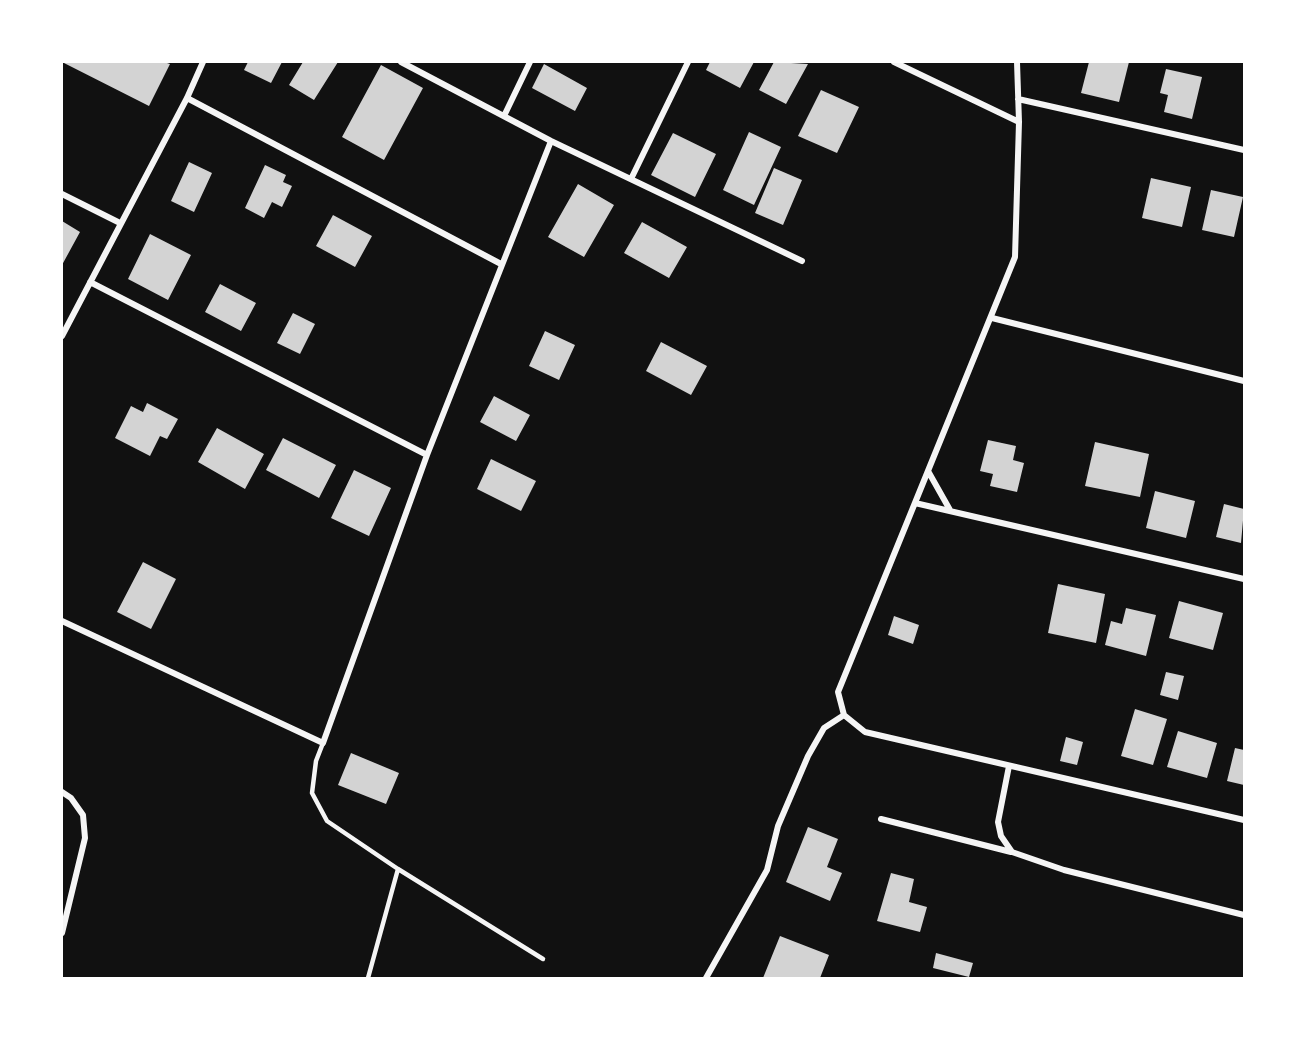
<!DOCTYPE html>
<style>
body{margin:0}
#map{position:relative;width:1306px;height:1040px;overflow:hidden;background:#111;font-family:"Varela Round",sans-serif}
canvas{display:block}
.frame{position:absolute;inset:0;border:63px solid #fff;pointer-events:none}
</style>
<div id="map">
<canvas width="1306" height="1040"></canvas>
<div class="frame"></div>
</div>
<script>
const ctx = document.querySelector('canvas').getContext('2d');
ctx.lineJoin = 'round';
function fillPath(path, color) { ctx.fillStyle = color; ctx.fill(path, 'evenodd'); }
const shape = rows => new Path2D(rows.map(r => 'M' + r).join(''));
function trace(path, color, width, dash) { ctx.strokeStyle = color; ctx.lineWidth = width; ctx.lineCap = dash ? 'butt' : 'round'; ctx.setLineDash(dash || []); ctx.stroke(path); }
fillPath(shape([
 [62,62,164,62,170,64,149,106],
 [248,62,282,62,271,83,244,70],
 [303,62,338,62,314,100,289,85],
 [710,62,754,62,740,88,706,70],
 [774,62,808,64,786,104,759,90],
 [1089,62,1129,62,1119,102,1081,93],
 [544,64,587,88,575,111,532,88],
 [381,65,423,88,384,160,342,137],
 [1166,69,1202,77,1192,119,1164,112,1168,95,1160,93],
 [821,90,859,107,837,153,798,136],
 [749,132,781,147,754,205,723,190],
 [673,133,716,154,695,197,651,175],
 [189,162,212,173,194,212,171,201],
 [265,165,286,175,283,182,292,186,282,207,272,202,264,218,245,208],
 [774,168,802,180,783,225,755,213],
 [1151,178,1191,187,1182,227,1142,218],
 [578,184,614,205,584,257,548,237],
 [1211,190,1243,197,1234,237,1202,230],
 [333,215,372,236,355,267,316,246],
 [62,221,80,232,62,265],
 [642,222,687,247,669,278,624,253],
 [150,234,191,255,168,300,128,279],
 [220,284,256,303,241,331,205,312],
 [293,313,315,324,300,354,277,343],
 [545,331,575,345,559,380,529,366],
 [661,342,707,366,691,395,646,371],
 [494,396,530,415,516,441,480,422],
 [147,403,178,419,167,439,160,436,150,456,115,438,131,406,143,412],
 [217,428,264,454,245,489,198,462],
 [283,438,336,465,319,498,266,470],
 [988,440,1016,446,1013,460,1024,463,1017,492,990,486,993,474,980,471],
 [1095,442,1149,454,1140,497,1085,486],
 [491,459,536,481,521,511,477,489],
 [354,470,391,488,369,536,331,518],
 [1155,491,1195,501,1186,538,1146,528],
 [1224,504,1244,509,1241,543,1216,537],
 [143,562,176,579,151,629,117,612],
 [1058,584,1105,594,1096,643,1048,633],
 [1179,601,1223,613,1213,650,1169,638],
 [1126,608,1156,615,1146,656,1105,645,1111,621,1122,624],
 [894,616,919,625,913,644,888,635],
 [1166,672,1184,676,1178,700,1160,695],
 [1135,709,1167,719,1153,765,1121,756],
 [1178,731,1217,743,1207,778,1167,767],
 [1066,737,1083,742,1077,765,1060,761],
 [1235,748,1244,750,1244,785,1227,781],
 [351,753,399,773,386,804,338,785],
 [808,827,838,839,827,867,842,873,830,901,786,882],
 [891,873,914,879,909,902,927,907,920,932,877,921],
 [780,936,829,955,820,978,763,978],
 [936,953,973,963,969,977,933,968]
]), '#d3d3d3');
trace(shape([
 [323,743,316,761,312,793,327,821,398,869,543,959],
 [368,978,398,869]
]), '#f5f5f5', 4.5);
trace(shape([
 [401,62,551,141,802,261],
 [894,62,1019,122],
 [187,98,501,264],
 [1018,99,1244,150],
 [504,116,530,62],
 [631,179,688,62],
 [62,194,120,223],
 [90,282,427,455],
 [992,318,1244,381],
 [62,336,187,98,203,62],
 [928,471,950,510],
 [915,503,1244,579],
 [62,621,323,743,427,455,551,141],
 [844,715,838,692,1015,257,1019,122,1017,62],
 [844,715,865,732,1244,820],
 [1009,766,998,822,1001,836,1012,852,1064,870,1244,915],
 [62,792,71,798,83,815,85,838,62,933],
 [881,819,1011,852],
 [706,978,767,870,778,826,808,756,824,728,844,715]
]), '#f5f5f5', 6);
</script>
